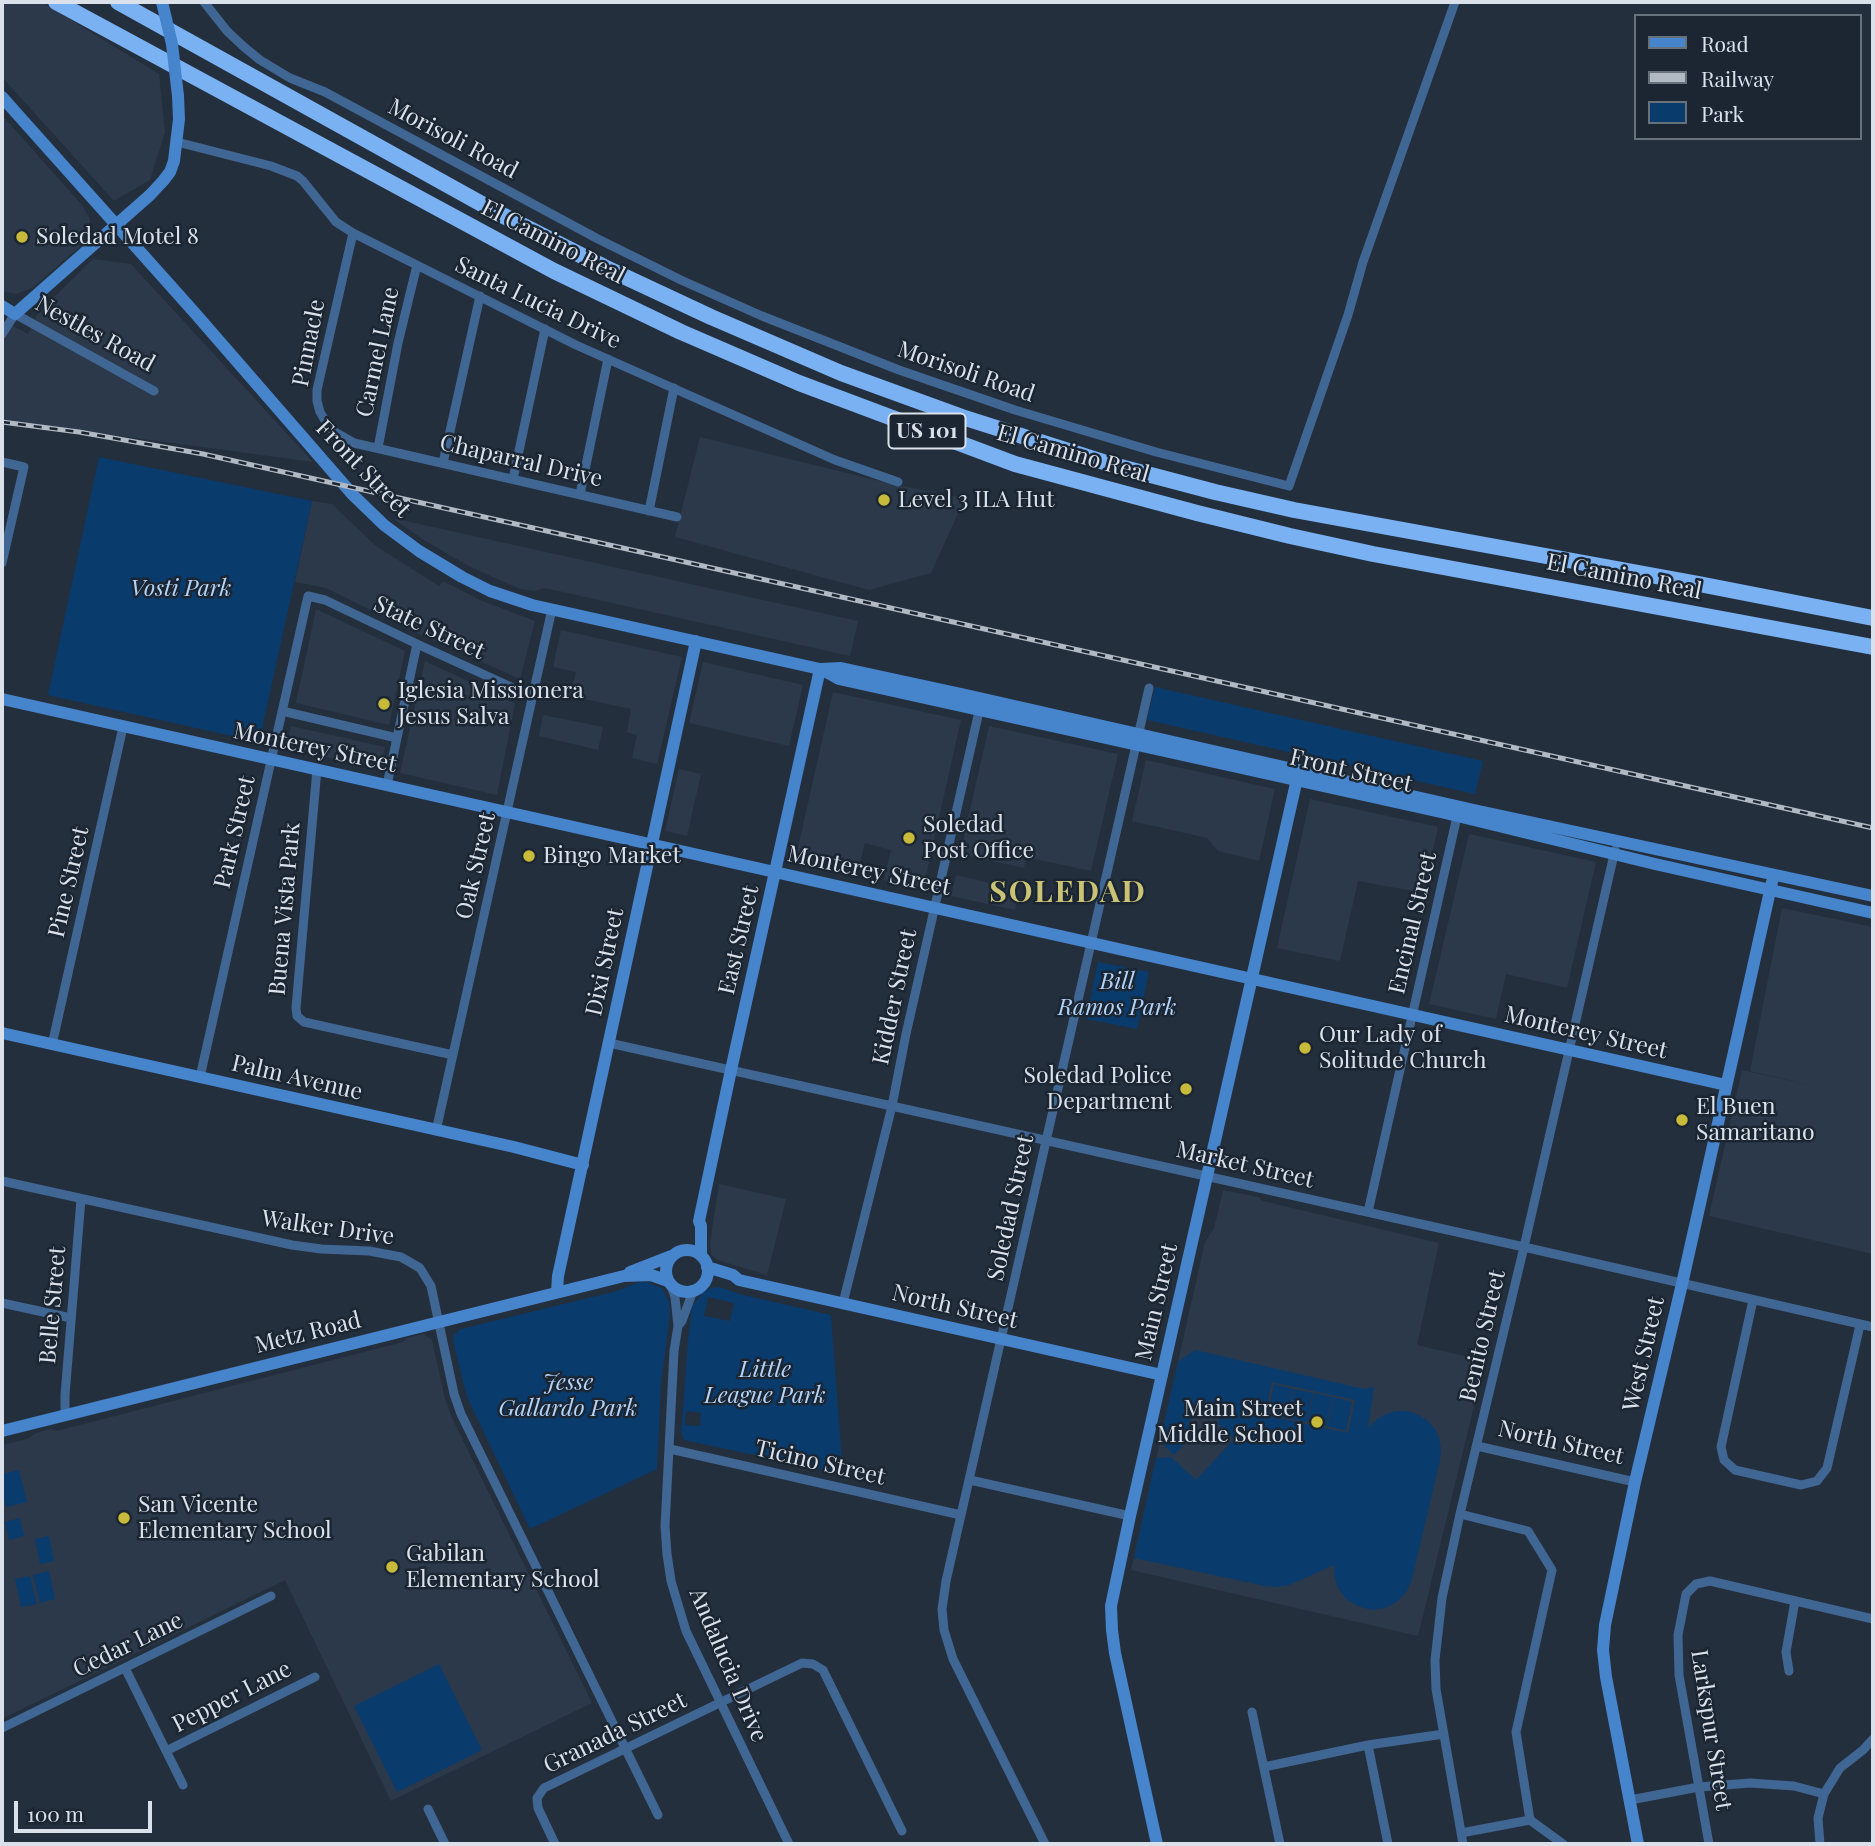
<!DOCTYPE html>
<style>
body{margin:0}
#map{position:relative;width:1875px;height:1846px;overflow:hidden;background:#242f3d;font-family:"Playfair Display",serif}
canvas{display:block}
.frame{position:absolute;inset:0;border:4px solid #dae1ea;pointer-events:none}
.legend{position:absolute;left:1634px;top:14px;width:228px;height:126px;box-sizing:border-box;background:#1b2632;border:2px solid #67717c;margin:0;padding:9px 12px;list-style:none;font-size:21px;color:#dae1ea}
.legend li{display:flex;align-items:center;gap:14px;height:35px}
.legend b{width:35px;border:2px solid #67717c}
.scale{position:absolute;left:14px;top:1801px;width:138px;height:32px;box-sizing:border-box;border:4px solid #dae1ea;border-top:0;padding-left:9px;font-size:21px;line-height:24px;white-space:nowrap;color:#dae1ea;-webkit-text-stroke:5px #1b2632;paint-order:stroke}
</style>
<div id="map">
<canvas width="1875" height="1846"></canvas>
<div class="frame"></div>
<ul class="legend">
<li><b style="height:9px;background:#4684cc"></b>Road</li>
<li><b style="height:9px;background:#b1b9c3"></b>Railway</li>
<li><b style="height:19px;background:#0a3b6d"></b>Park</li>
</ul>
<div class="scale">100 m</div>
</div>
<script>
const ctx = document.querySelector('canvas').getContext('2d');
ctx.lineJoin = 'round';
function fillPath(path, color) { ctx.fillStyle = color; ctx.fill(path, 'evenodd'); }
const shape = rows => new Path2D(rows.map(r => 'M' + r).join(''));
function trace(path, color, width, dash) { ctx.strokeStyle = color; ctx.lineWidth = width; ctx.lineCap = dash ? 'butt' : 'round'; ctx.setLineDash(dash || []); ctx.stroke(path); }
function label(font, color, halo, rows, align = 'center') {
  ctx.font = font + ' "Playfair Display",serif'; ctx.lineWidth = 5; ctx.setLineDash([]); ctx.textBaseline = 'middle'; ctx.strokeStyle = halo; ctx.fillStyle = color; for (const [text, x, y, turn = 0] of rows) {
    ctx.save(); ctx.translate(x, y); ctx.rotate((+turn || 0) * Math.PI / 180); ctx.textAlign = isNaN(turn) ? turn : align; if (halo) ctx.strokeText(text, 0, 0); ctx.fillText(text, 0, 0); ctx.restore();
  }
}
fillPath(shape([
 [2,2,42,2,159,74,165,132,150,180,114,201,2,77],
 [2,115,81,204,89,217,91,225,89,236,84,243,32,288,16,294,2,291],
 [93,259,131,264,313,462,2,420,2,320,28,334,38,313],
 [700,437,896,485,965,498,931,573,869,590,675,537],
 [312,501,332,504,376,546,439,586,443,581,480,600,535,621,520,679,423,636,326,588,295,582],
 [392,518,858,621,850,656,545,588,535,591,520,589,473,568,451,556,424,540],
 [316,609,405,651,389,725,296,703],
 [561,630,682,657,657,764,632,758,637,735,627,732,631,709,570,696,576,672,553,667],
 [425,661,515,703,497,795,400,773],
 [703,662,803,685,789,746,689,723],
 [833,692,961,720,923,889,884,880,891,850,865,843,857,874,795,861],
 [543,715,603,727,598,750,539,736],
 [291,726,385,747,380,769,286,748],
 [989,726,1118,754,1091,871,1026,857,1024,868,960,854],
 [1146,760,1275,789,1259,861,1218,851,1207,838,1132,821],
 [679,769,701,774,687,836,665,831],
 [1310,799,1438,827,1424,893,1358,881,1340,961,1277,948],
 [1469,834,1596,862,1567,988,1506,974,1496,1019,1429,1004],
 [956,875,1019,890,1015,910,951,896],
 [1782,908,1873,927,1873,1254,1709,1216,1742,1070,1819,1087,1750,1071],
 [719,1184,786,1199,767,1275,717,1260,711,1254,710,1243],
 [1223,1190,1258,1197,1263,1201,1439,1243,1417,1345,1485,1361,1418,1636,1131,1570,1205,1242,1214,1228],
 [424,1334,432,1340,445,1399,453,1420,592,1703,391,1801,285,1580,2,1719,2,1445,27,1439,36,1433,51,1429,57,1431,72,1427,403,1342,407,1338]
]), '#2b394b');
fillPath(shape([
 [99,457,312,501,259,742,48,695],
 [1155,687,1483,761,1475,794,1147,720],
 [1098,962,1149,972,1137,1029,1086,1019],
 [639,1282,647,1282,662,1288,669,1302,670,1315,661,1383,657,1469,530,1529,467,1397,453,1341,454,1335,459,1330,465,1328,617,1291],
 [716,1287,723,1288,739,1294,831,1315,843,1474,684,1440,681,1432,682,1423,688,1341,692,1307,702,1293,709,1289],
 [708,1297,734,1303,730,1321,704,1316],
 [686,1411,701,1413,700,1426,685,1425],
 [1195,1350,1355,1387,1365,1389,1374,1387,1368,1428,1377,1419,1386,1414,1397,1411,1408,1411,1418,1415,1427,1420,1435,1429,1439,1438,1441,1449,1440,1460,1412,1579,1407,1591,1397,1602,1385,1608,1371,1610,1358,1606,1346,1599,1338,1588,1334,1575,1334,1565,1296,1582,1286,1586,1275,1587,1265,1586,1134,1558,1156,1458,1171,1457,1196,1480,1234,1439,1217,1423,1225,1414,1209,1400,1187,1424,1190,1427,1178,1440,1183,1445,1174,1455,1160,1441,1178,1362],
 [1272,1382,1355,1400,1348,1433,1265,1415],
 [1274,1384,1293,1389,1286,1418,1268,1413],
 [1294,1389,1313,1393,1306,1422,1287,1418],
 [1314,1393,1333,1397,1326,1426,1307,1422],
 [1334,1397,1352,1402,1346,1431,1327,1426],
 [19,1470,27,1502,6,1507,2,1490,2,1474],
 [20,1518,24,1536,9,1540,5,1522],
 [49,1536,54,1561,40,1564,35,1539],
 [49,1571,55,1599,40,1603,33,1575],
 [30,1576,37,1604,21,1607,15,1579],
 [439,1664,482,1750,397,1792,354,1706]
]), '#0a3b6d');
trace(shape([
 [204,2,227,31,244,47,260,60,290,78,325,92,598,239,683,281,762,316,899,370,1015,410,1156,452,1289,486,1348,315,1363,262,1455,2],
 [177,142,271,166,297,176,303,181,336,222,353,233,576,345,835,460,898,482],
 [353,233,317,390,317,401,320,412,326,422,333,431,354,443,677,517],
 [2,334,15,314,154,391],
 [378,448,398,343,417,265],
 [2,462,24,467,2,563],
 [443,463,480,296],
 [513,479,545,329],
 [580,494,608,359],
 [649,511,674,388],
 [282,711,397,738],
 [317,769,296,1008,297,1016,304,1022,453,1055],
 [387,785,417,644],
 [609,1043,1524,1247,1873,1327],
 [52,1045,123,727],
 [200,1077,308,596,325,600,417,644,533,697],
 [436,1131,552,609],
 [2,1181,292,1245,321,1249,369,1251,401,1257,420,1268,431,1286,454,1394,461,1414,658,1815],
 [1368,1212,1458,812],
 [671,1286,675,1297,678,1326,674,1351,665,1526,667,1554,671,1581,686,1631,789,1844],
 [1753,1300,1721,1447,1724,1460,1735,1470,1801,1485,1817,1481,1827,1468,1860,1325],
 [2,1303,71,1318],
 [843,1303,892,1106,906,1034,980,707],
 [678,1326,682,1321,693,1291],
 [65,1416,65,1395,81,1199],
 [1477,1446,1635,1482],
 [670,1449,961,1515],
 [970,1480,1130,1516],
 [1460,1514,1528,1531,1552,1570,1516,1732,1530,1820],
 [125,1668,183,1785],
 [1789,1671,1786,1652,1795,1601],
 [1252,1712,1280,1844],
 [2,1728,271,1596],
 [1368,1745,1388,1844],
 [166,1751,315,1677],
 [1264,1767,1368,1745,1444,1734],
 [1630,1800,1699,1787,1750,1783,1794,1786,1824,1794],
 [428,1809,445,1844],
 [1461,1833,1530,1820,1563,1844],
 [555,1844,538,1808,537,1798,544,1788,802,1663,813,1664,823,1670,902,1831],
 [1045,1844,953,1659,944,1630,942,1609,946,1581,1149,688],
 [1463,1844,1436,1689,1435,1660,1442,1598,1460,1514,1524,1247,1615,850],
 [1709,1844,1679,1675,1678,1635,1686,1594,1696,1584,1710,1581,1873,1619],
 [1820,1844,1818,1818,1824,1794,1840,1768,1863,1750,1873,1739]
]), '#406693', 9);
trace(shape([
 [2,97,194,312,353,495,384,525,419,551,462,577,490,591,532,605,820,669,841,668,966,695,1474,810,1873,896],
 [2,306,15,314,150,195,163,181,170,172,174,161,179,119,178,96],
 [821,669,839,679,1445,813,1655,864,1873,913],
 [2,699,1726,1085],
 [2,1033,514,1147,583,1165],
 '666 1271a21 21 0 1 1 42 0a21 21 0 1 1-42 0Z',
 [701,1255,701,1226,699,1221,731,1070,820,669],
 [707,1267,733,1275,739,1280,1162,1375],
 [630,1272,671,1256],
 [557,1292,558,1276,696,641],
 [2,1431,624,1276,651,1275,668,1281],
 [1157,1844,1115,1653,1112,1630,1111,1606,1130,1516,1299,770],
 [1638,1844,1606,1677,1603,1650,1605,1625,1635,1482,1682,1284,1772,882]
]), '#4684cc', 12);
trace(shape([
 [56,2,554,271,681,332,799,383,1015,464,1197,513,1290,536,1373,554,1873,647],
 [118,2,498,213,604,267,711,317,841,373,962,417,1113,465,1215,492,1294,510,1699,584,1873,618]
]), '#79b1f3', 16);
const rail = shape([
 [2,422,79,432,203,454,1873,828]
]);
trace(rail, '#b1b9c3', 5);
trace(rail, '#1b2632', 2.5, [8]);
trace(shape([
 [162,2,172,44,178,96]
]), '#4684cc', 12);
for (const [x, y, r, color] of [
 [22,237,7,"#c8bb3b"],
 [884,500,7,"#c8bb3b"],
 [384,704,7,"#c8bb3b"],
 [909,838,7,"#c8bb3b"],
 [529,856,7,"#c8bb3b"],
 [1305,1048,7,"#c8bb3b"],
 [1186,1089,7,"#c8bb3b"],
 [1682,1120,7,"#c8bb3b"],
 [1317,1422,7,"#c8bb3b"],
 [124,1518,7,"#c8bb3b"],
 [392,1567,7,"#c8bb3b"]
]) { const dot = new Path2D(); dot.arc(x, y, r, 0, 2 * Math.PI); ctx.fillStyle = color; ctx.fill(dot); trace(dot, '#1b2632', 2.5); }
for (const [x, y, w] of [
 [927,431,77]
]) { const box = new Path2D(); box.roundRect(x - w / 2, y - 17.5, w, 35, 5); ctx.fillStyle = '#1b2632'; ctx.fill(box); trace(box, '#dae1ea', 2); }
label('bold 21px', '#dae1ea', null, [
 ["US 101",927,431]
]);
label('23px', '#dae1ea', '#1b2632', [
 ["Morisoli Road",453,139,28],
 ["El Camino Real",553,242,27],
 ["Santa Lucia Drive",538,303,26],
 ["Nestles Road",95,334,29],
 ["Pinnacle",309,343,-79],
 ["Carmel Lane",378,352,-78],
 ["Morisoli Road",966,372,19],
 ["El Camino Real",1073,454,16],
 ["Chaparral Drive",521,461,13],
 ["Front Street",363,469,46],
 ["El Camino Real",1624,577,11],
 ["State Street",429,628,25],
 ["Monterey Street",315,748,12],
 ["Front Street",1351,771,13],
 ["Park Street",235,832,-77],
 ["Oak Street",476,866,-77],
 ["Monterey Street",869,871,12],
 ["Pine Street",69,882,-77],
 ["Buena Vista Park",285,909,-85],
 ["Encinal Street",1413,923,-77],
 ["East Street",739,940,-77],
 ["Dixi Street",605,962,-78],
 ["Kidder Street",895,997,-78],
 ["Monterey Street",1586,1033,13],
 ["Palm Avenue",297,1078,13],
 ["Market Street",1245,1165,13],
 ["Soledad Street",1011,1208,-78],
 ["Walker Drive",328,1228,8],
 ["Main Street",1157,1302,-77],
 ["Belle Street",53,1305,-85],
 ["North Street",955,1307,13],
 ["Metz Road",308,1333,-14],
 ["Benito Street",1483,1336,-77],
 ["West Street",1644,1354,-77],
 ["North Street",1561,1443,13],
 ["Ticino Street",820,1463,13],
 ["Cedar Lane",128,1645,-26],
 ["Andalucia Drive",728,1665,67],
 ["Pepper Lane",232,1697,-27],
 ["Larkspur Street",1711,1730,81],
 ["Granada Street",615,1733,-26]
]);
label('23px', '#dae1ea', '#1b2632', [
 ["Soledad Motel 8",36,237],
 ["Level 3 ILA Hut",898,500],
 ["Iglesia Missionera",398,691],
 ["Jesus Salva",398,717],
 ["Soledad",923,825],
 ["Post Office",923,851],
 ["Bingo Market",543,856],
 ["Our Lady of",1319,1035],
 ["Solitude Church",1319,1061],
 ["Soledad Police",1172,1076,"right"],
 ["Department",1172,1102,"right"],
 ["El Buen",1696,1107],
 ["Samaritano",1696,1133],
 ["Main Street",1303,1409,"right"],
 ["Middle School",1303,1435,"right"],
 ["San Vicente",138,1505],
 ["Elementary School",138,1531],
 ["Gabilan",406,1554],
 ["Elementary School",406,1580]
], 'left');
label('italic 23px', '#b3d3f9', '#1b2632', [
 ["Vosti Park",181,589],
 ["Bill",1117,982],
 ["Ramos Park",1117,1008],
 ["Little",765,1370],
 ["League Park",765,1396],
 ["Jesse",568,1383],
 ["Gallardo Park",568,1409]
]);
ctx.letterSpacing = '2px';
label('bold 30px', '#cac274', '#1b2632', [
 ["SOLEDAD",1068,893]
]);
ctx.letterSpacing = '0px';
</script>
